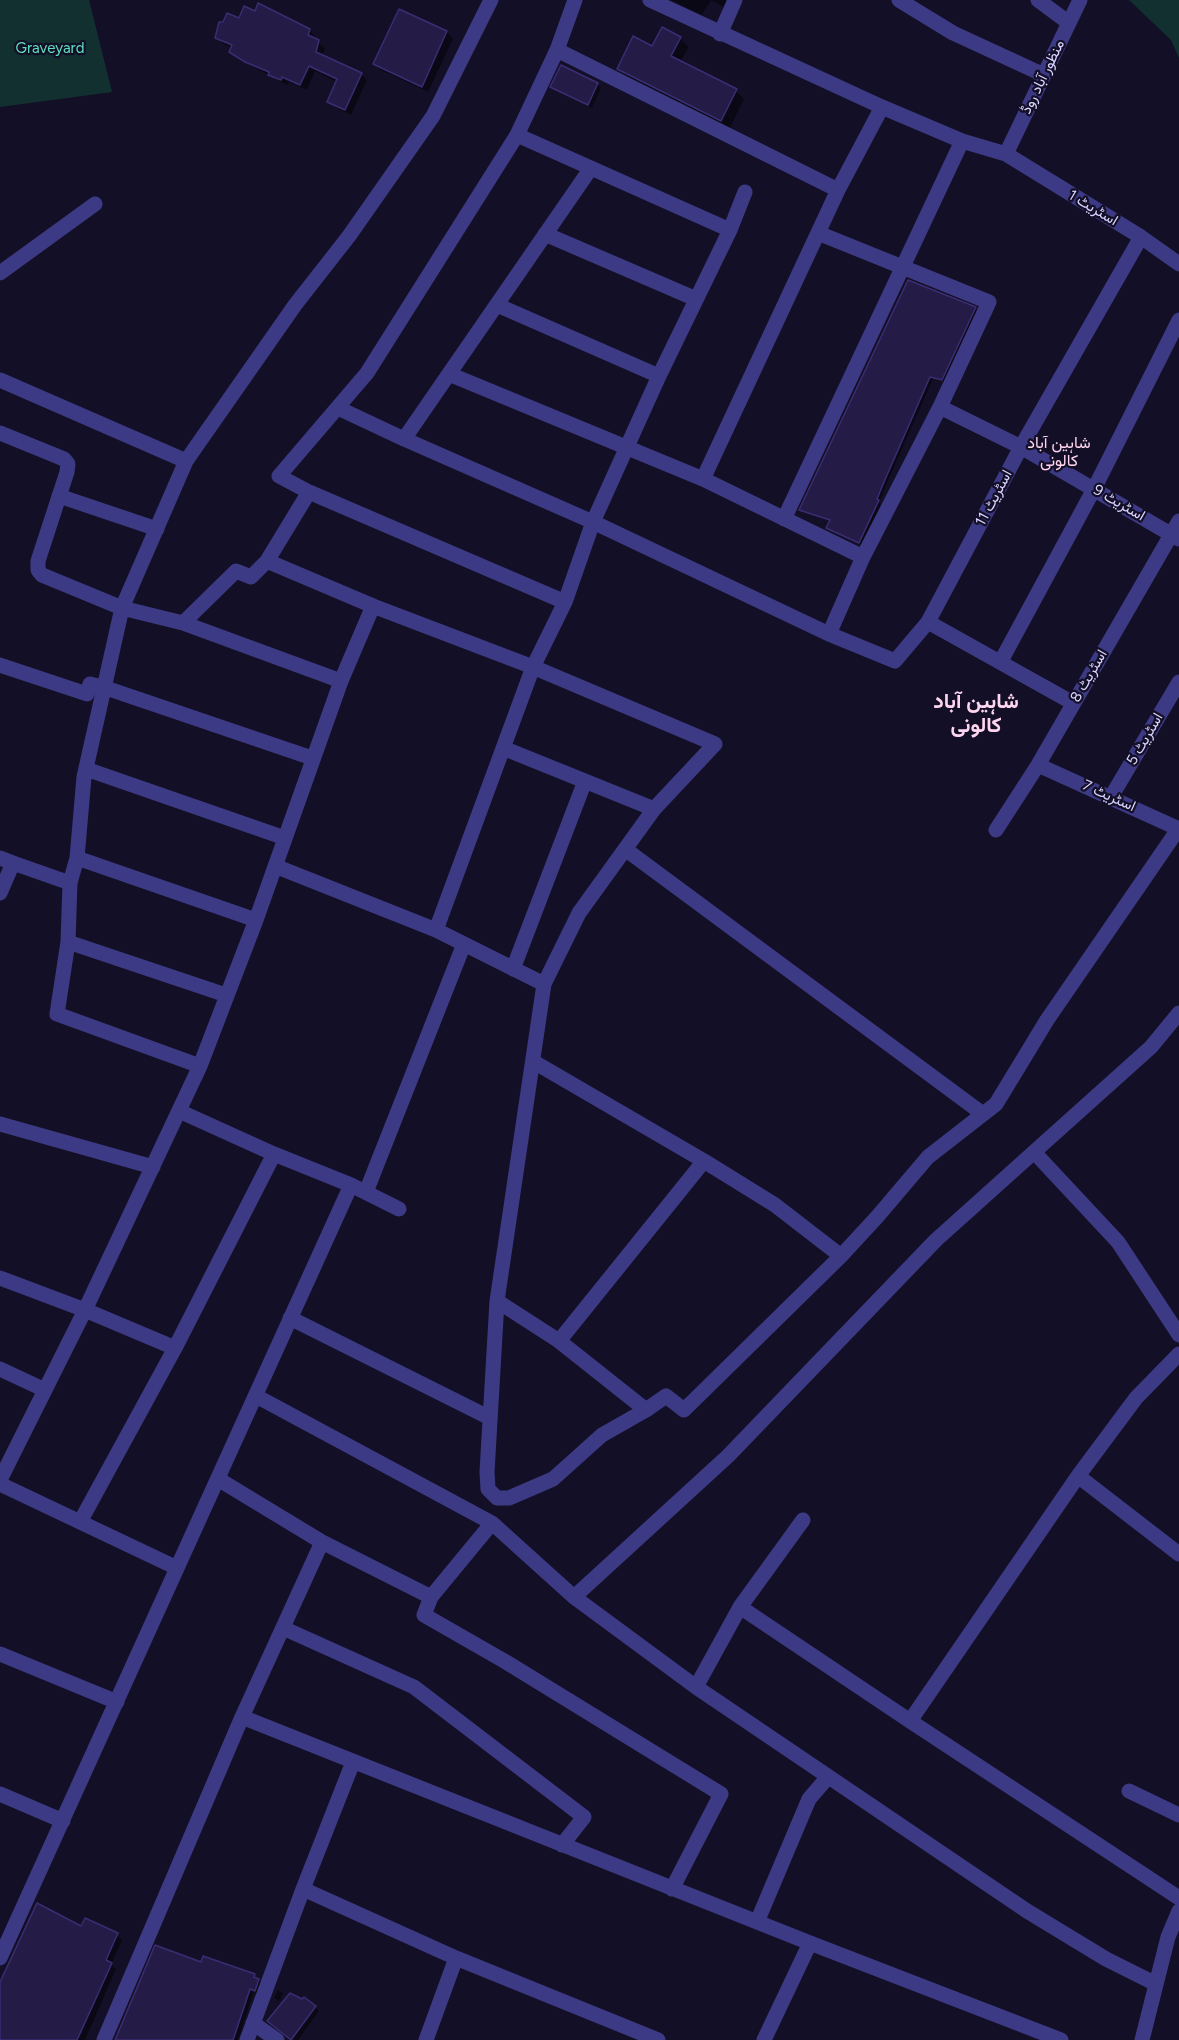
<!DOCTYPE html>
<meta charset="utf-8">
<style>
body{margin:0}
canvas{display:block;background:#130f26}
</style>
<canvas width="1179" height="2040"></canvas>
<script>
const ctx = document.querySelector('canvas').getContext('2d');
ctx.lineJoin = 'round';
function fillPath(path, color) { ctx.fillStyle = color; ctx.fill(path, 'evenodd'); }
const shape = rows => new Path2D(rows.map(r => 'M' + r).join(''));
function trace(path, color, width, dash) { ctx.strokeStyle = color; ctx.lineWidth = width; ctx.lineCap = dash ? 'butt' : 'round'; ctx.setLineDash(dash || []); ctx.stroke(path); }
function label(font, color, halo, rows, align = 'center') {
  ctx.font = font + ' Figtree,Vazirmatn,sans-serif'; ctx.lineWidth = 4.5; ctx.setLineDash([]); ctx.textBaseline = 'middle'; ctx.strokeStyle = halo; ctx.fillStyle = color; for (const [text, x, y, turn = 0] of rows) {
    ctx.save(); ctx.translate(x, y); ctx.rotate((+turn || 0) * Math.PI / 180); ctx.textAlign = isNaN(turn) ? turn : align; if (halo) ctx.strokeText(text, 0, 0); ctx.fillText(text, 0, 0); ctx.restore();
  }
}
fillPath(shape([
 [0,0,89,0,112,92,0,107],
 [1129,0,1179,0,1179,58,1171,40]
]), '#12302f');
fillPath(shape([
 [671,0,732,0,727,9,711,0,702,15],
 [400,11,447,32,453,39,428,92,381,70,375,64],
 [239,20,309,30,315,37,314,40,325,48,322,56,361,74,367,80,351,115,335,107,329,101,337,82,315,71,307,90,289,82,287,85,237,58,231,52,232,48,223,44,217,37],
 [680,38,689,47,680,62,736,91,744,99,730,128,627,77,618,68,653,48],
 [597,84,601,88,592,108,556,90,552,86],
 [975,308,978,311,945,382,933,379,886,485,879,503,881,505,862,545,831,531,828,528,831,521,804,512,801,509],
 [82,1928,117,1935,122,1940,111,1965,116,1969,85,2040,0,2040,0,1991],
 [202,1964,254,1975,263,1985,259,1994,254,1992,238,2040,116,2040],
 [278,1990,283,1993,280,2001,274,1998],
 [315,2007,319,2011,298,2040,288,2040,287,2036]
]), '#0007');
const building = shape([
 [258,3,310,29,308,35,319,40,316,52,362,73,345,110,327,102,337,79,309,66,300,85,282,77,281,80,268,75,269,72,245,62,229,52,232,45,215,38,219,22,223,22,227,13,239,18,244,6,255,11,258,3],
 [399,9,447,31,422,87,373,64,399,9],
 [662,27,681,37,671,56,737,89,721,121,617,69,633,36,652,46,662,27],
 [561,65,598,83,588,105,550,87,561,65],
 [908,280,976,307,942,380,930,377,884,482,877,499,879,500,859,543,826,528,830,520,799,510,908,280],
 [37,1903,81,1926,85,1918,118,1933,106,1960,112,1963,77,2040,0,2040,0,1982,37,1903],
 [155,1945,201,1962,203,1956,255,1974,254,1977,259,1979,255,1991,250,1989,233,2040,115,2040,155,1945],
 [290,1993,302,1999,304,1997,316,2006,291,2040,267,2021,290,1993]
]);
fillPath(building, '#241b47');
trace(building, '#3b2d73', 1.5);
trace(shape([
 [650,0,882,107,962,141,1006,154,1141,237,1179,264],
 [899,0,953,33,1044,75],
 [1038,0,1069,23],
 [720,34,735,0],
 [557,50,838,190],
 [517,135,730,230],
 [1006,154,1080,0],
 [818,233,989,302,940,407,863,557,829,634],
 [545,234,696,299],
 [0,273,95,204],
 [497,305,659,376],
 [449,374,703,479,863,557],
 [0,380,186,461],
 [940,407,1021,447,1179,539],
 [338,408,404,439,593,522,829,634,895,661,928,622,1021,447,1141,237],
 [0,433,64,459,68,464,67,472,38,561,38,570,42,575,122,608,183,623,236,571,251,577,267,561,309,492],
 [404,439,591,168],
 [703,479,838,190,882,107],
 [59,496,157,529],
 [784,519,962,141],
 [267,561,373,606,533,667,715,744,654,809,579,913,544,984,497,1301,487,1472,488,1489,497,1498,509,1498,553,1479,602,1435,646,1410,666,1396,684,1410,841,1256,775,1205,704,1161,534,1062],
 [565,602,309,492,279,476,367,373,517,135,557,50,575,0],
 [928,622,1073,703],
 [183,623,341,681],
 [1001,661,1094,489,1179,320],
 [0,665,87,694,90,684,106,688,312,758],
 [503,748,654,809],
 [1038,765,1179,829],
 [86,769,285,838],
 [1111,797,1179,682],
 [996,830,1038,765,1179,521],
 [625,849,983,1114],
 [0,858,13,863,0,893],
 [77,858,256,920],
 [13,863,70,883],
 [275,866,436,930,533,667,565,602,593,522,659,376,730,230,745,192],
 [436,930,544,984],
 [68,942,226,995],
 [513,969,585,781],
 [200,1066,57,1014,68,942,70,883,77,858,84,777,122,608,186,461,295,305,349,236,433,116,491,0],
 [179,1111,274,1154,351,1185,399,1209],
 [0,1124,153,1167],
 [1034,1152,1151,1047,1179,1013],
 [366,1192,464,944],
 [841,1256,877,1217,928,1157,996,1104,1047,1020,1179,828],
 [0,1278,85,1310,175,1348],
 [497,1301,559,1341,646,1410],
 [290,1318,490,1418],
 [559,1341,704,1161],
 [0,1369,45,1390],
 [256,1396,492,1523],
 [1078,1476,1179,1554],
 [218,1479,322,1542,431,1597],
 [0,1480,85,1310,200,1066,256,920,341,681,373,606],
 [0,1484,177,1568],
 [80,1522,175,1348,274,1154],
 [574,1597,728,1456,936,1240,1034,1152,1118,1242,1179,1335],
 [740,1607,910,1721,1179,1898],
 [283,1628,414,1687,584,1817,562,1845],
 [0,1654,117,1702],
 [696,1687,740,1607,803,1520],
 [242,1717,810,1943,1061,2040],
 [910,1721,1078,1476,1136,1398,1179,1354],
 [1129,1791,1179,1815],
 [0,1794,63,1821],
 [303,1889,456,1958,658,2040],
 [672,1889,721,1794,506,1662,424,1615,431,1597,492,1523,574,1597,696,1687,1027,1911,1106,1959,1156,1984],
 [757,1922,809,1799,828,1777],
 [0,1958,351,1185],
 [253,2023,277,2040],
 [104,2040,242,1717,322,1542],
 [247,2040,303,1889,353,1762],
 [426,2040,456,1958],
 [764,2040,810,1943],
 [1142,2040,1168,1937,1179,1911]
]), '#3d3a85', 15);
label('15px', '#5fe0c0', '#130f26', [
 ["Graveyard",50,49]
]);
label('15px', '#d9d4ff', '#130f26', [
 ["منظور آباد روڈ",1043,77,-64],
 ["اسٹریٹ 1",1093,208,31],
 ["اسٹریٹ 11",994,498,-62],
 ["اسٹریٹ 9",1119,503,30],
 ["اسٹریٹ 8",1089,676,-60],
 ["اسٹریٹ 5",1145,739,-60],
 ["اسٹریٹ 7",1109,796,24]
]);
label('16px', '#ffd6f0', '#130f26', [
 ["شاہین آباد",1059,443],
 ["کالونی",1059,461]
]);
label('bold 21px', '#ffd6f0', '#130f26', [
 ["شاہین آباد",976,702],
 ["کالونی",976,726]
]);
</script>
